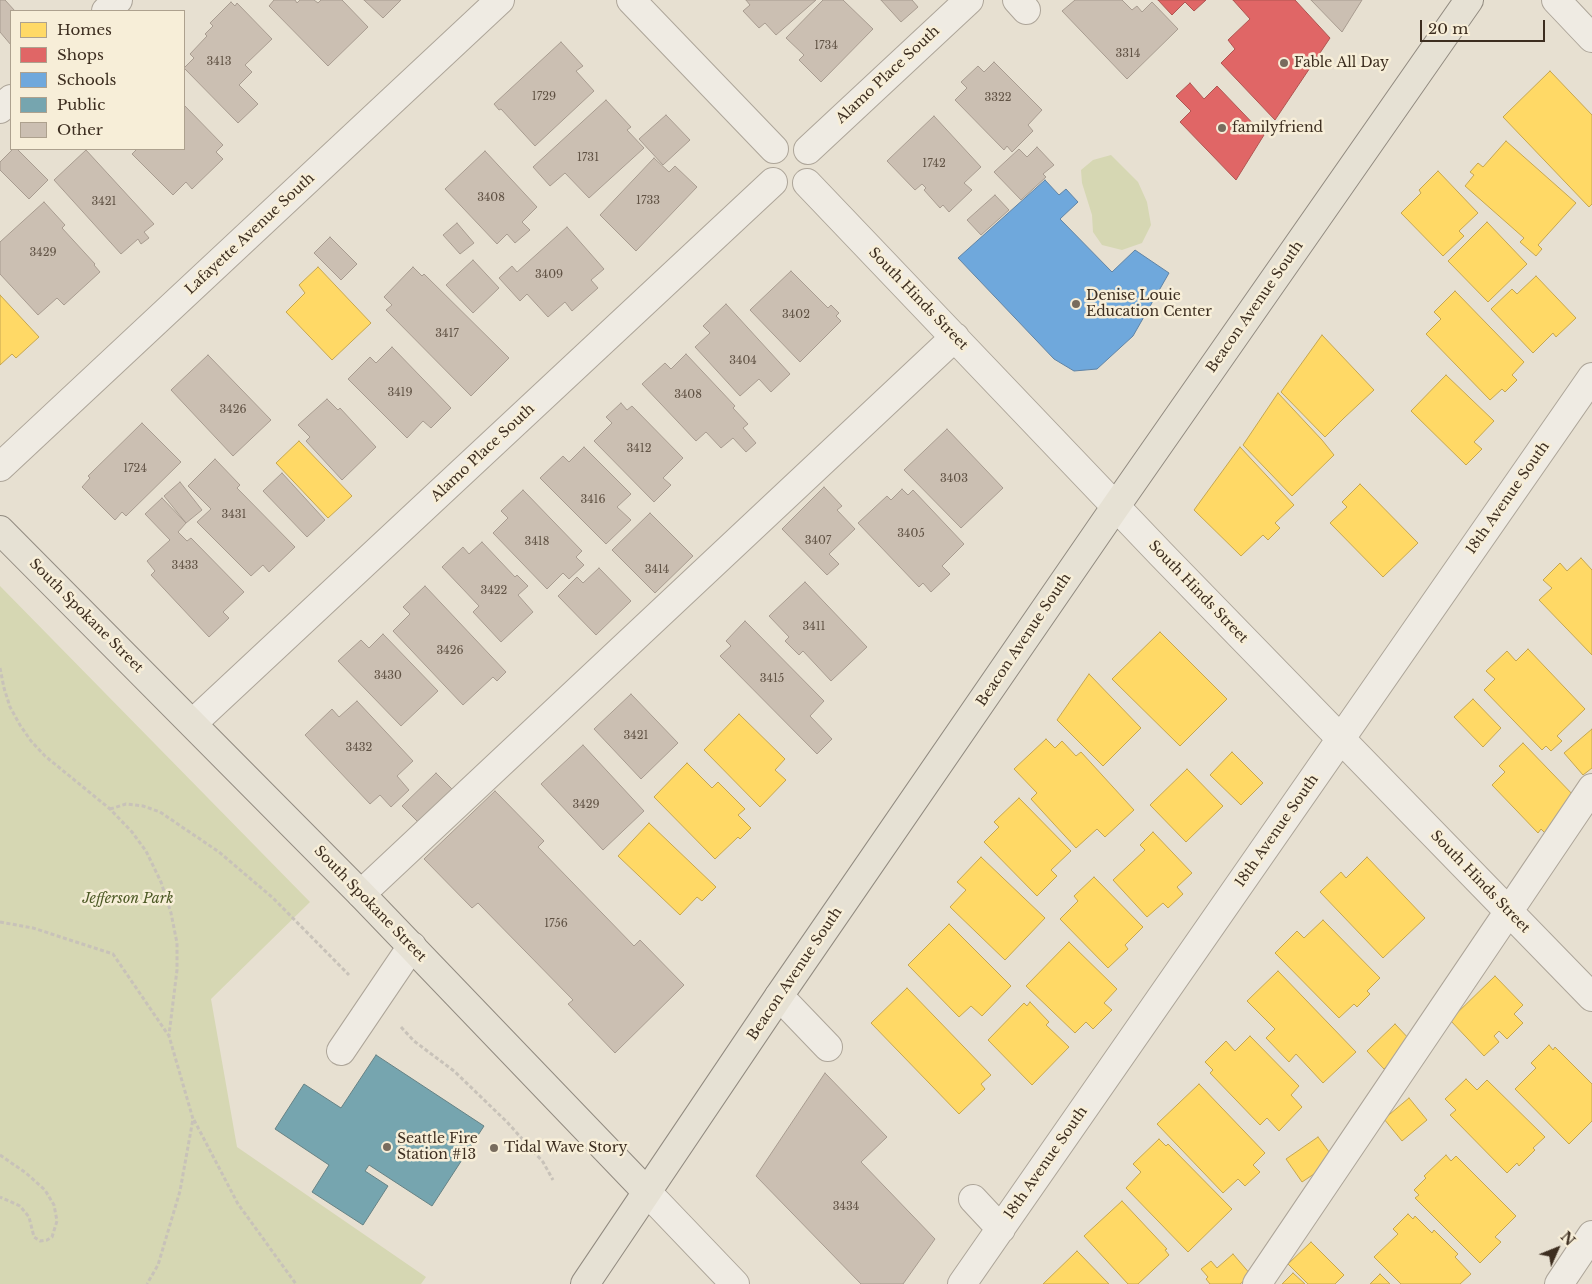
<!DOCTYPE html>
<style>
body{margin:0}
#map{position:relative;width:1592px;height:1284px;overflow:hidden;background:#e7e0d1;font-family:"Libre Baskerville",serif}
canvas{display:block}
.legend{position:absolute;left:10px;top:10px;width:175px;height:140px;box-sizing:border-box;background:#f7eed8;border:1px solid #ada18e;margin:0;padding:6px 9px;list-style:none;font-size:15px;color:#3d2e20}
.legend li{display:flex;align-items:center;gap:10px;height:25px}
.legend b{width:25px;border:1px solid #ada18e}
.north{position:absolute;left:1532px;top:1224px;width:50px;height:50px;-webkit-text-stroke:4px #f7eed8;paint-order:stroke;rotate:46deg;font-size:14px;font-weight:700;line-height:20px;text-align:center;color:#3d2e20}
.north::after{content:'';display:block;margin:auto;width:18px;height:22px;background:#3d2e20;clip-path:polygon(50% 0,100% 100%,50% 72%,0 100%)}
.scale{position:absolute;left:1420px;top:20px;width:125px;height:22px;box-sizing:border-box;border:2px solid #3d2e20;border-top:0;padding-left:6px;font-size:15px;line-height:18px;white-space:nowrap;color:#3d2e20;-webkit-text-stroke:4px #f7eed8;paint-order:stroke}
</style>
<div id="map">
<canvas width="1592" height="1284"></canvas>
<ul class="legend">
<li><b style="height:14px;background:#ffd966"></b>Homes</li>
<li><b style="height:14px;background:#e06666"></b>Shops</li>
<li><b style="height:14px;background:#6fa8dc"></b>Schools</li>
<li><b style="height:14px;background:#76a5af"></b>Public</li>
<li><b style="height:14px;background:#cbbfb2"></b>Other</li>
</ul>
<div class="north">N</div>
<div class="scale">20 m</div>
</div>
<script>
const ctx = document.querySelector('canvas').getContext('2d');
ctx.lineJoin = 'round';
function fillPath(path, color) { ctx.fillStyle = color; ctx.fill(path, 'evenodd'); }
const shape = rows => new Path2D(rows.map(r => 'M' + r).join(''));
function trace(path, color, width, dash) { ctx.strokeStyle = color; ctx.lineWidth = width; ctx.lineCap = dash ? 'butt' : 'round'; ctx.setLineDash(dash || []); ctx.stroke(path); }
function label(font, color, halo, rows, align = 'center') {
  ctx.font = font + ' "Libre Baskerville",serif'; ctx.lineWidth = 5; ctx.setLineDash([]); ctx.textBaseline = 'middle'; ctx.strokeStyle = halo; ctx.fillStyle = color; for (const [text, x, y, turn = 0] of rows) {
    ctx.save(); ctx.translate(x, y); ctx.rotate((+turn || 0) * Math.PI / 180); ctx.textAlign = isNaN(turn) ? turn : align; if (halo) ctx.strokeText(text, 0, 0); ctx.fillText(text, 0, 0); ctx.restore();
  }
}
fillPath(shape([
 [1111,155,1138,182,1147,202,1151,225,1142,243,1122,250,1102,245,1093,232,1092,215,1082,183,1081,170,1093,160],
 [0,586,310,902,211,999,237,1147,426,1277,421,1284,0,1284]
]), '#d6d7b3');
const homes = shape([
 [1550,71,1592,115,1592,204,1589,207,1503,117,1550,71],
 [1506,141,1576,203,1538,245,1542,249,1536,256,1520,242,1524,238,1465,186,1474,175,1470,172,1478,163,1483,167,1506,141],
 [1438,171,1478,213,1459,231,1464,236,1443,256,1401,213,1421,193,1419,190,1438,171],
 [1487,222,1527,264,1488,302,1448,261,1487,222],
 [318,267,371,323,332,360,286,312,305,293,299,285,318,267],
 [1536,276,1576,318,1556,337,1553,333,1533,353,1491,309,1512,289,1517,294,1536,276],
 [1455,291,1524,362,1512,375,1517,380,1505,392,1502,389,1490,400,1426,334,1441,319,1434,312,1455,291],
 [0,295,39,337,16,358,12,354,0,365,0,295],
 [1322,335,1374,390,1344,418,1325,437,1281,392,1322,335],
 [1446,375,1494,421,1474,442,1482,449,1466,465,1411,411,1446,375],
 [1278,393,1322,440,1334,455,1292,496,1243,445,1278,393],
 [299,441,352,496,328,518,276,463,299,441],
 [1240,447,1294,505,1275,523,1280,528,1268,540,1263,535,1241,556,1194,510,1240,447],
 [1360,484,1418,543,1383,577,1330,523,1347,507,1342,502,1360,484],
 [1581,558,1592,570,1592,655,1539,600,1552,588,1543,580,1560,563,1567,571,1581,558],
 [1160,632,1227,699,1180,746,1112,679,1160,632],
 [1528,649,1585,709,1557,736,1562,741,1551,751,1546,746,1542,750,1484,690,1495,679,1486,671,1507,651,1516,661,1528,649],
 [1089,674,1141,728,1103,766,1057,720,1089,674],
 [1473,699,1501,728,1483,747,1454,717,1473,699],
 [739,714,785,759,775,770,786,780,760,807,704,750,739,714],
 [1592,729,1592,768,1583,775,1564,753,1592,729],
 [1046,739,1055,748,1062,741,1076,756,1081,752,1134,810,1105,837,1097,829,1076,848,1031,799,1037,793,1014,769,1046,739],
 [1523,743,1576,798,1548,836,1541,829,1538,833,1492,785,1505,772,1499,766,1523,743],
 [1232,752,1263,783,1241,805,1210,775,1232,752],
 [687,763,712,788,718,782,745,809,738,815,751,828,740,839,738,837,715,859,654,797,687,763],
 [1187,769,1223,806,1186,842,1150,805,1187,769],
 [1019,798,1071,851,1051,870,1057,876,1037,896,984,842,999,827,994,822,1019,798],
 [649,823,716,887,702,901,697,897,680,915,618,856,649,823],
 [1153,832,1192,873,1177,887,1183,894,1168,908,1163,903,1147,917,1113,880,1145,850,1140,845,1153,832],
 [981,857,1045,918,1005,960,950,907,966,890,957,882,981,857],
 [1367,857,1425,918,1383,958,1320,892,1341,872,1346,878,1367,857],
 [1094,877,1143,927,1125,945,1128,949,1108,968,1060,919,1078,901,1074,896,1094,877],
 [1323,920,1380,978,1367,991,1370,994,1357,1007,1354,1004,1339,1018,1275,953,1297,931,1304,938,1323,920],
 [949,924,1011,986,982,1016,971,1006,959,1017,908,965,949,924],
 [1069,942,1117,989,1104,1003,1112,1010,1093,1029,1086,1022,1075,1033,1026,986,1069,942],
 [1278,971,1356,1052,1323,1083,1296,1054,1289,1062,1266,1038,1275,1029,1247,1001,1278,971],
 [1495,976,1523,1005,1514,1014,1523,1023,1507,1039,1499,1031,1494,1036,1499,1042,1484,1056,1450,1020,1495,976],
 [907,988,991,1075,981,1084,985,1089,959,1114,871,1023,907,988],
 [1030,1002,1049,1022,1046,1025,1069,1047,1032,1085,988,1040,1024,1003,1027,1006,1030,1002],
 [1395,1024,1412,1042,1384,1069,1367,1051,1395,1024],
 [1250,1036,1299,1086,1291,1095,1302,1107,1279,1131,1267,1118,1260,1125,1210,1073,1213,1070,1205,1062,1226,1041,1235,1051,1250,1036],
 [1549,1045,1553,1050,1555,1047,1592,1084,1592,1121,1569,1144,1515,1089,1536,1068,1531,1063,1549,1045],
 [1466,1079,1477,1090,1487,1080,1545,1137,1533,1148,1535,1150,1519,1166,1517,1163,1507,1173,1450,1115,1456,1110,1445,1099,1466,1079],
 [1199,1084,1265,1153,1253,1165,1260,1172,1245,1186,1238,1179,1223,1193,1157,1124,1199,1084],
 [1409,1098,1427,1120,1402,1141,1384,1119,1409,1098],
 [1318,1137,1335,1160,1302,1182,1286,1159,1318,1137],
 [1159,1139,1166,1146,1168,1144,1232,1209,1188,1252,1126,1188,1141,1172,1133,1164,1159,1139],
 [1446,1155,1451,1161,1456,1156,1516,1216,1495,1237,1501,1242,1480,1263,1415,1198,1419,1195,1414,1190,1426,1178,1424,1176,1446,1155],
 [1122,1201,1167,1249,1165,1250,1169,1255,1138,1284,1128,1284,1084,1236,1122,1201],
 [1408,1214,1413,1219,1415,1216,1432,1233,1434,1230,1458,1254,1455,1257,1471,1274,1460,1284,1401,1284,1374,1257,1398,1234,1393,1229,1408,1214],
 [1311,1242,1344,1275,1335,1284,1308,1284,1288,1264,1311,1242],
 [1077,1251,1109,1284,1043,1284,1077,1251],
 [1233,1254,1251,1275,1240,1284,1210,1284,1206,1279,1208,1277,1201,1269,1211,1261,1217,1268,1233,1254],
 [1293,1273,1305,1284,1282,1284,1293,1273],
 [1380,1274,1390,1284,1370,1284,1380,1274]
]);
fillPath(homes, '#ffd966');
trace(homes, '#c5a651', 1);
const shops = shape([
 [1158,0,1206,0,1194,11,1185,2,1172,15,1158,0],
 [1233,0,1295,0,1330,38,1275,120,1221,63,1235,49,1228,40,1250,19,1233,0],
 [1190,83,1204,99,1217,86,1264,135,1236,180,1180,122,1191,111,1176,96,1190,83]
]);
fillPath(shops, '#e06666');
trace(shops, '#af5551', 1);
const schools = shape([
 [1045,180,1059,195,1066,189,1078,202,1060,219,1112,272,1135,250,1169,273,1133,336,1097,369,1074,371,1054,359,958,258,1045,180]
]);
fillPath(schools, '#6fa8dc');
trace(schools, '#6083a4', 1);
const public = shape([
 [376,1055,484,1126,432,1206,369,1165,365,1171,388,1186,363,1225,312,1192,329,1165,275,1129,304,1084,341,1108,376,1055]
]);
fillPath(public, '#76a5af');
trace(public, '#658184', 1);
const building = shape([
 [0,0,5,0,15,11,11,11,11,45,0,32,0,0],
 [274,0,295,0,297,3,300,0,314,0,318,3,321,0,342,0,368,27,328,66,269,6,274,0],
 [364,0,401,0,383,18,364,0],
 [746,0,816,0,776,35,765,23,759,28,743,11,750,5,746,0],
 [823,0,843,0,873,29,821,82,799,60,804,55,786,38,823,0],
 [881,0,912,0,918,7,901,22,881,0],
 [1075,0,1122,0,1132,10,1137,6,1142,12,1152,2,1178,29,1127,79,1062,11,1075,0],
 [1311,0,1362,0,1342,32,1311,0],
 [231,2,235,6,237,3,272,39,245,65,252,72,239,85,258,104,238,123,184,68,194,58,190,54,207,36,205,34,213,26,210,23,231,2],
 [561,42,583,66,576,71,594,91,535,146,501,109,499,110,494,104,561,42],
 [994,62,1042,110,1028,125,1033,131,1012,152,1007,146,1004,150,955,100,967,88,961,82,978,66,984,72,994,62],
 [606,100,631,127,627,130,644,148,589,198,565,173,550,186,533,167,606,100],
 [184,105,223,145,216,152,223,159,192,189,186,182,173,195,132,154,137,149,184,149,184,105],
 [666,115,690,140,663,165,639,139,666,115],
 [934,116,981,167,964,183,972,190,949,212,943,205,940,208,924,190,926,188,922,184,915,190,887,161,934,116],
 [1037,147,1054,165,1043,174,1046,177,1021,200,994,172,1019,149,1027,157,1037,147],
 [13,149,17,149,48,180,29,199,0,170,0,162,13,149],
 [86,150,154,224,144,232,149,238,141,244,138,239,121,254,54,180,86,150],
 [485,151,537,207,522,222,530,230,515,243,507,234,497,244,445,189,485,151],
 [654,158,669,172,675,166,697,187,636,251,600,215,654,158],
 [995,195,1009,210,981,235,967,220,995,195],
 [44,202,65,225,62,228,95,264,94,265,100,272,64,305,57,298,38,315,0,274,0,242,44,202],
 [457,223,474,243,460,254,443,235,457,223],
 [567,227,604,269,591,280,598,288,572,311,565,302,548,317,527,294,520,301,499,278,512,266,517,272,567,227],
 [330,237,357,264,341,280,314,253,330,237],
 [473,260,499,288,473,313,446,285,473,260],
 [413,267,422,276,424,274,509,358,471,396,386,310,392,305,384,297,413,267],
 [791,271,828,308,831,305,839,313,836,316,841,321,800,362,750,310,791,271],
 [726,304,790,374,771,392,759,379,740,396,695,347,710,333,703,326,726,304],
 [392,347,451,408,431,428,423,421,407,438,348,379,370,357,376,363,392,347],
 [686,354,735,406,733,408,748,424,743,428,756,443,746,452,733,438,721,448,706,432,696,441,642,384,665,363,671,369,686,354],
 [208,355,271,420,233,456,171,390,208,355],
 [327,399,338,410,340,408,376,447,342,480,306,441,310,437,298,425,327,399],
 [621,403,627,410,632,406,683,458,663,478,671,485,654,502,594,441,612,423,606,417,621,403],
 [142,423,181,462,126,516,122,512,115,520,82,487,90,478,88,476,142,423],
 [947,429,1003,488,961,528,904,470,947,429],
 [584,447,631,494,617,507,631,520,606,544,540,478,563,456,569,462,584,447],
 [215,459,240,485,237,488,295,547,269,572,263,565,251,576,197,522,211,509,188,486,215,459],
 [282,473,325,520,307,537,263,491,282,473],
 [180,482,202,510,186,523,164,496,180,482],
 [824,487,842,506,837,510,855,529,829,554,839,564,827,575,782,529,824,487],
 [902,489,908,495,913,490,964,544,942,566,950,574,931,592,923,583,919,587,858,523,887,496,891,500,902,489],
 [523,490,582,551,576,557,584,565,569,579,563,573,547,589,493,533,508,518,501,511,523,490],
 [162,498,186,523,178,532,187,541,191,538,244,592,223,612,229,618,209,637,151,575,155,571,147,561,170,540,145,514,162,498],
 [650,513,693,556,655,593,612,550,650,513],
 [482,542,515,577,517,575,528,586,518,595,533,612,501,642,473,612,479,606,442,567,463,547,469,554,482,542],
 [599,568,631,601,596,635,558,596,577,577,583,583,599,568],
 [805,582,867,647,831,681,803,651,799,655,785,641,789,637,769,616,805,582],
 [425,586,506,672,497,681,493,677,463,705,393,631,410,614,403,607,425,586],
 [745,621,824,701,810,716,832,739,817,754,720,656,731,646,726,641,745,621],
 [383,634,438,691,401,726,338,661,361,640,369,648,383,634],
 [631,694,678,743,641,779,594,729,631,694],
 [357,701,413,761,397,776,409,790,391,807,380,795,370,804,305,735,332,709,339,717,357,701],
 [583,745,644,811,603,850,541,784,583,745],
 [436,773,455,792,422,826,402,806,436,773],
 [495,791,544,841,538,847,634,946,640,940,684,985,615,1053,568,1004,573,1000,478,903,472,908,424,859,495,791],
 [825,1073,887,1137,861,1162,935,1239,903,1284,861,1284,756,1176,825,1073]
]);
fillPath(building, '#cbbfb2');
trace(building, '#a89c90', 1);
const minor = shape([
 [631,0,774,149],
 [1017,0,1026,10],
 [1556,0,1592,38],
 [106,11,118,0],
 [0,109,11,99],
 [808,150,969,0],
 [807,183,1161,554,1592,997],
 [0,467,500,0],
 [193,723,773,182],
 [361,894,955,337],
 [779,996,828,1047],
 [341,1051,412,946],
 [646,1191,735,1284],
 [973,1199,1001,1229],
 [962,1284,1592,377],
 [1257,1284,1592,788],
 [1559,1284,1592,1235]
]);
const major = shape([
 [0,530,361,894,646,1191],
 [585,1284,779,996,1116,506,1469,0]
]);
trace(minor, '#ada599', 30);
trace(major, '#928b80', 30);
trace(shape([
 [0,668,4,688,10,707,20,725,31,741,45,756,110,809,132,832,146,851,161,882,171,913,177,943,177,970,169,1035],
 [110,809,126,804,143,806,160,812,219,852,273,898,349,975],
 [0,922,33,928,113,954,169,1036,193,1119,180,1191,158,1265,147,1284],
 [401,1027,414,1041,454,1071,507,1122,543,1162,553,1180],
 [194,1120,238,1204,296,1284],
 [0,1155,26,1173,45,1190,54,1205,57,1221,52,1237,47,1240,40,1241,34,1237,29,1217,20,1206,0,1197]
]), '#c8c2b9', 3, [4, 2.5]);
trace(minor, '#efebe3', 28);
trace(major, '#e6e1d4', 28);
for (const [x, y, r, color] of [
 [1284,63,5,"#786c5e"],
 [1222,128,5,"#786c5e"],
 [1076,304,5,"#786c5e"],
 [387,1147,5,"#786c5e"],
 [494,1148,5,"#786c5e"]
]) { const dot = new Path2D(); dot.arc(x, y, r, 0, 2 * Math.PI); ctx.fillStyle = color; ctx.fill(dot); trace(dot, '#f7eed8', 2); }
label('11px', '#605244', null, [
 ["1734",826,46],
 ["3314",1128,54],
 ["3413",219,62],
 ["1729",544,97],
 ["3322",998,98],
 ["1731",588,158],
 ["1742",934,164],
 ["3408",491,198],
 ["1733",648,201],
 ["3421",104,202],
 ["3429",43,253],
 ["3409",549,275],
 ["3402",796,315],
 ["3417",447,334],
 ["3404",743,361],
 ["3419",400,393],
 ["3408",688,395],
 ["3426",233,410],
 ["3412",639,449],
 ["1724",135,469],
 ["3403",954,479],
 ["3416",593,500],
 ["3431",234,515],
 ["3405",911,534],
 ["3407",818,541],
 ["3418",537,542],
 ["3433",185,566],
 ["3414",657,570],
 ["3422",494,591],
 ["3411",814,627],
 ["3426",450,651],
 ["3430",388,676],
 ["3415",772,679],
 ["3421",636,736],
 ["3432",359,748],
 ["3429",586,805],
 ["1756",556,924],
 ["3434",846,1207]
]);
label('14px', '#3d2e20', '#f7eed8', [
 ["Fable All Day",1294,63],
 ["familyfriend",1232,128],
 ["Denise Louie",1086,296],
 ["Education Center",1086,312],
 ["Seattle Fire",397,1139],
 ["Station #13",397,1155],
 ["Tidal Wave Story",504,1148]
], 'left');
label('14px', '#3d2e20', '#f7eed8', [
 ["Alamo Place South",888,75,-43],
 ["Lafayette Avenue South",250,234,-43],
 ["South Hinds Street",918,299,46],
 ["Beacon Avenue South",1255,307,-55],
 ["Alamo Place South",483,453,-43],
 ["18th Avenue South",1508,498,-55],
 ["South Hinds Street",1198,592,46],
 ["South Spokane Street",86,616,45],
 ["Beacon Avenue South",1024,640,-56],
 ["18th Avenue South",1277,831,-55],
 ["South Hinds Street",1480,882,46],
 ["South Spokane Street",370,904,46],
 ["Beacon Avenue South",795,974,-56],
 ["18th Avenue South",1046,1163,-55]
]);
label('italic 14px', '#4d5a26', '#f7eed8', [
 ["Jefferson Park",128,899]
]);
</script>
